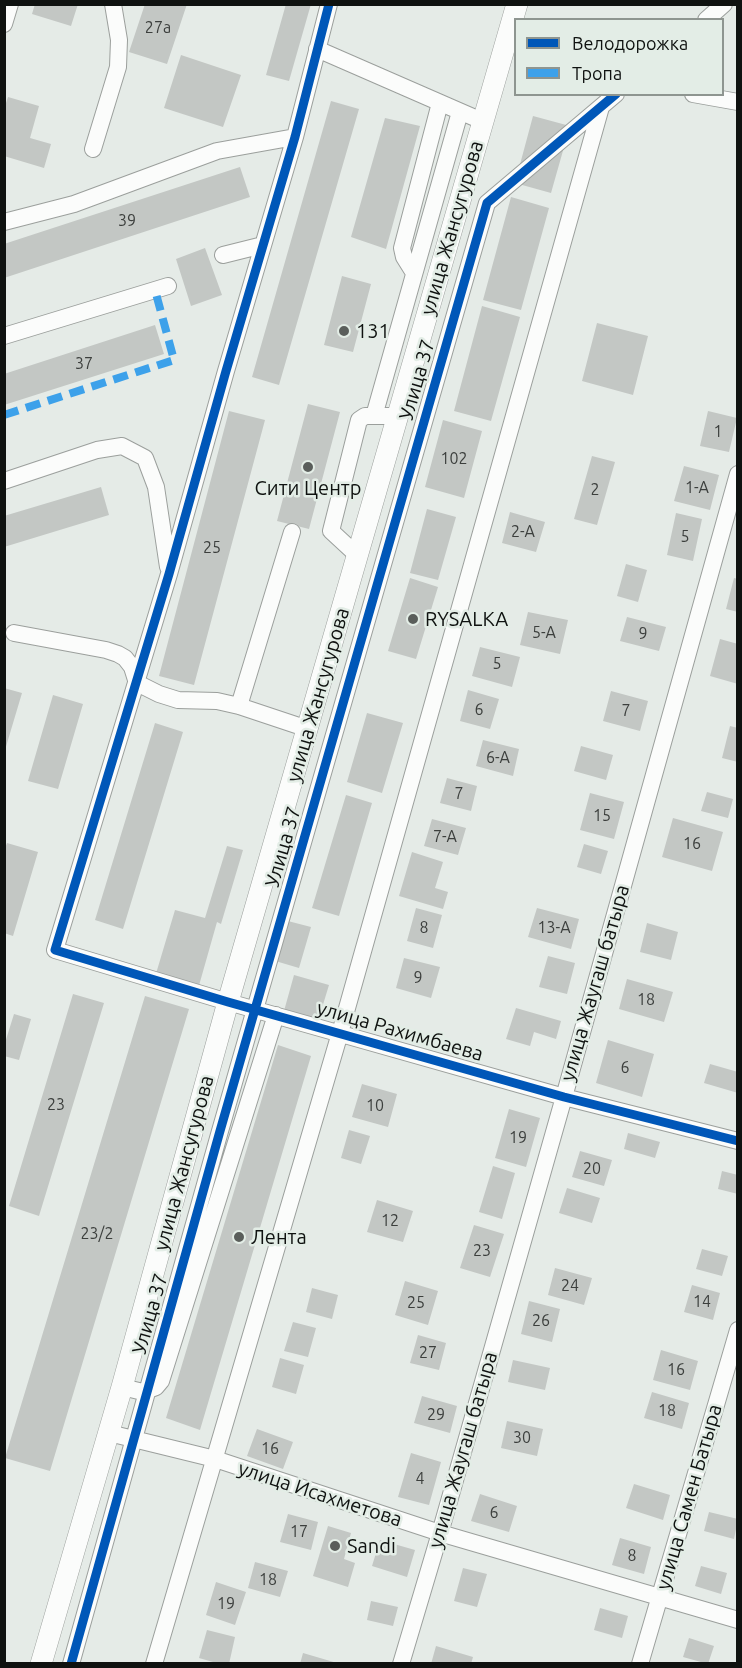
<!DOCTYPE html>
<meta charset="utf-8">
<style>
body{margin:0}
#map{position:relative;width:742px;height:1668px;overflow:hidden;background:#e5ebe7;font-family:Ubuntu,sans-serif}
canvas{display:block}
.frame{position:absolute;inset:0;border:6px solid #0f1210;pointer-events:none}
.legend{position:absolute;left:514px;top:18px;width:210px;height:78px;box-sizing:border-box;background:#e3ede6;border:2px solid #8e9590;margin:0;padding:8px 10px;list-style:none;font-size:18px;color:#0f1210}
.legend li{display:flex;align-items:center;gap:12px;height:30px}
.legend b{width:30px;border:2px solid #8e9590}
</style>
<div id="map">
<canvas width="742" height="1668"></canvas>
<div class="frame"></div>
<ul class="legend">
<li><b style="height:8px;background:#0057b8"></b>Велодорожка</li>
<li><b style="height:8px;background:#3da1ea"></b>Тропа</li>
</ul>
</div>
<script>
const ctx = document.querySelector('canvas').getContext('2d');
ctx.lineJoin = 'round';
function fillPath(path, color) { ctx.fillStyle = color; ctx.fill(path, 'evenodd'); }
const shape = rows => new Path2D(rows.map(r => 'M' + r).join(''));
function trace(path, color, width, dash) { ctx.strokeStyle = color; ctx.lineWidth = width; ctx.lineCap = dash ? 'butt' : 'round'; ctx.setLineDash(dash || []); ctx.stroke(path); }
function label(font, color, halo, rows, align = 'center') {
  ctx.font = font + ' Ubuntu,sans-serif'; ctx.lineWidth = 5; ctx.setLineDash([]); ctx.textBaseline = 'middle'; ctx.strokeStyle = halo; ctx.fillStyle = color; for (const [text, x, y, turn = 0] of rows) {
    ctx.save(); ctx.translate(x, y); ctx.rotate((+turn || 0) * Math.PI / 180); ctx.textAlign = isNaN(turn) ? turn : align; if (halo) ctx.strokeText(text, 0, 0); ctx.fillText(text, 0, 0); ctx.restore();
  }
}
fillPath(shape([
 [35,4,78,4,71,26,32,14],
 [145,4,187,4,167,64,129,52],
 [286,4,311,4,289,81,266,75],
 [181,55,241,75,223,127,164,108],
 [8,97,39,106,30,138,51,144,44,168,4,156,4,109],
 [331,101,359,109,279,385,252,377],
 [533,116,570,126,551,193,515,183],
 [385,118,420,126,386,249,351,237],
 [240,167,250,197,4,278,4,244],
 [511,197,549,208,521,310,483,300],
 [205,248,222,295,191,306,176,259],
 [342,276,371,284,353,352,324,345],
 [482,306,520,317,491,421,454,411],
 [597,323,648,336,633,395,582,381],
 [155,325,164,354,4,405,4,374],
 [308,404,340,412,309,529,277,521],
 [229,411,265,420,194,685,159,676],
 [708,411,737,418,729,452,700,446],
 [443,420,482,431,464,498,425,487],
 [592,456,615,462,597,525,574,519],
 [684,466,719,475,710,510,674,501],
 [101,487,109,515,4,547,4,516],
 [427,509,456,517,438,580,410,573],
 [510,512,545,522,536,552,502,543],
 [676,513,702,519,693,561,667,555],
 [626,564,647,570,638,602,617,596],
 [410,578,438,587,416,659,388,651],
 [734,578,738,579,738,612,726,609],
 [528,612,568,620,560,654,520,645],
 [627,617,666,627,659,651,620,641],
 [720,639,738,644,738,684,710,676],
 [480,647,520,657,512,687,472,676],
 [4,688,22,693,5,750,4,750],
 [468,690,499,699,490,729,460,721],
 [611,691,648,701,640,731,603,721],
 [53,695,83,704,58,789,28,781],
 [367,713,403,723,382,793,347,782],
 [155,723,183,732,123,929,95,920],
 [730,726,738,728,738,762,722,758],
 [483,740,519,749,513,776,476,766],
 [581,746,613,755,606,780,574,771],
 [447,778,477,786,471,811,440,803],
 [707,792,733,799,728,818,701,811],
 [590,793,624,802,614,839,580,830],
 [346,795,372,803,339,916,312,908],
 [673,818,723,832,712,871,662,857],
 [432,819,466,828,458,855,424,846],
 [7,843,38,852,13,936,4,933,4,851],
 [584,844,608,851,601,874,577,867],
 [227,846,243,850,221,924,217,922,198,989,155,977,175,910,205,918],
 [412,852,443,862,435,888,448,892,443,909,399,896],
 [416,908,442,915,433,948,407,941],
 [537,908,579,919,571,949,528,937],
 [284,920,311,927,299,968,272,960],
 [647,923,678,932,671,960,640,952],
 [548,956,575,963,567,994,539,987],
 [404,958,440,967,431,998,396,988],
 [294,975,329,985,318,1021,284,1011],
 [627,979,673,992,664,1022,619,1009],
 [73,994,104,1003,39,1216,9,1206],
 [145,996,189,1009,50,1471,5,1458],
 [516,1008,561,1021,556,1039,534,1032,530,1046,506,1039],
 [14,1014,31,1019,19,1060,4,1056,4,1046],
 [608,1040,654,1054,642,1097,596,1083],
 [278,1045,311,1056,200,1430,166,1418],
 [710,1064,738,1072,738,1093,704,1083],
 [362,1084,397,1094,388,1127,352,1117],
 [509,1109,540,1118,526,1167,495,1158],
 [349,1130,370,1136,361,1164,341,1158],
 [628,1133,660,1142,655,1158,624,1149],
 [580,1151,612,1160,604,1186,572,1177],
 [493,1166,515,1173,502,1219,479,1212],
 [722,1171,738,1175,738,1194,718,1189],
 [567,1188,600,1198,592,1223,559,1213],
 [377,1200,413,1211,403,1242,367,1232],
 [474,1225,504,1234,490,1277,460,1268],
 [702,1249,728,1256,722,1276,696,1269],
 [555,1268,592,1278,584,1305,548,1295],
 [405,1281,438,1291,428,1325,395,1315],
 [692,1285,720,1293,713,1320,684,1312],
 [312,1288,338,1295,332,1319,306,1312],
 [529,1301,560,1309,552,1342,521,1334],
 [293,1322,316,1328,308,1357,284,1351],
 [418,1335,446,1343,439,1370,410,1363],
 [661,1350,698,1361,690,1390,653,1380],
 [280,1358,304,1365,296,1394,272,1387],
 [513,1360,550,1368,545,1390,508,1382],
 [652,1392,689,1403,682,1429,644,1418],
 [422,1396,457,1406,450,1433,414,1423],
 [507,1421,543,1429,537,1456,501,1448],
 [257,1429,293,1442,283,1469,247,1456],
 [411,1453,441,1462,429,1505,398,1497],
 [634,1484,670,1495,663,1520,626,1508],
 [480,1494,517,1506,509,1532,471,1521],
 [709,1512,738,1519,734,1539,704,1531],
 [288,1514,318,1522,311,1550,280,1542],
 [328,1526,351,1533,344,1559,355,1563,348,1587,313,1576],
 [620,1538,651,1547,644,1574,612,1565],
 [380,1540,415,1550,407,1577,372,1566],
 [255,1562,288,1571,280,1597,248,1588],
 [701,1566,727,1573,721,1594,695,1586],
 [463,1568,487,1574,477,1607,454,1601],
 [216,1582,246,1592,235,1625,206,1615],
 [371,1601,398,1607,393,1626,367,1620],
 [600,1608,628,1616,622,1638,594,1630],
 [207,1630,235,1637,229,1664,220,1664,199,1658],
 [689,1638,714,1646,708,1664,683,1657],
 [436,1646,473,1657,471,1664,431,1664],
 [303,1653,337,1663,337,1664,300,1664]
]), '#c3c7c4');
const minor = shape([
 [329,4,295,137,226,371,169,574,55,950,228,1002,564,1097,738,1141],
 [706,20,724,4],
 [4,24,10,4],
 [317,49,482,121],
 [693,94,738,102],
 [93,149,118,67,119,40,113,4],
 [4,222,74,204,217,151,295,137],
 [223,255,263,245],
 [414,273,404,257,402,248,440,103],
 [4,336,168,286],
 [374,416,460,112],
 [4,481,97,450,122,446,145,458,156,487,168,567],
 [358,556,331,531,359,420,365,416,398,416],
 [14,633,106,650,118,654,125,658,132,667,137,683,159,694,178,700,217,701,239,706,308,729],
 [239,706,292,532],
 [122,1387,143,1392,156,1387,161,1381,276,1015],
 [109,1433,215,1459,440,1533,738,1620],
 [71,1664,220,1131,487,203,616,94],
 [154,1664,340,1033,601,107],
 [401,1664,440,1533,564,1097,738,474],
 [640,1664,738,1330]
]);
const major = shape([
 [41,1664,122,1387,228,1002,517,4]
]);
trace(minor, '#9b9f9c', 18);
trace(major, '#9b9f9c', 22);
trace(minor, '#fbfcfb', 16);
trace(major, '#fbfcfb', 21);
trace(shape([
 [4,415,174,360,155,290]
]), '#3da1ea', 8, [15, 8]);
trace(shape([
 [329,4,295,137,226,371,169,574,55,950,228,1002,564,1097,738,1141],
 [71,1664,220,1131,487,203,616,94]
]), '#0057b8', 9);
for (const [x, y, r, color] of [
 [344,331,6,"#5a5e5b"],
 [308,467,6,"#5a5e5b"],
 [413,619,6,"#5a5e5b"],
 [239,1237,6,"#5a5e5b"],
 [335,1546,6,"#5a5e5b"]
]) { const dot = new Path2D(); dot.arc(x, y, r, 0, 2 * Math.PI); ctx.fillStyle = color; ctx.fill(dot); trace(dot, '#e3ede6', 2); }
label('16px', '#3c3f3d', null, [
 ["27a",158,28],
 ["39",127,221],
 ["37",84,364],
 ["1",718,432],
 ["102",454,459],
 ["1-А",697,488],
 ["2",595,490],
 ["2-А",523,532],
 ["5",685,537],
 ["25",212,548],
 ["5-А",544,633],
 ["9",643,634],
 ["5",497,664],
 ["6",479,710],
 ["7",626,711],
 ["6-А",498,758],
 ["7",459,794],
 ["15",602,816],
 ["7-А",445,837],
 ["16",692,844],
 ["8",424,928],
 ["13-А",554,928],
 ["9",418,978],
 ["18",646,1000],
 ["6",625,1068],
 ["23",56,1105],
 ["10",375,1106],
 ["19",518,1138],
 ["20",592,1169],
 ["12",390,1221],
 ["23/2",97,1234],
 ["23",482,1251],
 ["24",570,1286],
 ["14",702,1302],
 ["25",416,1303],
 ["26",541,1321],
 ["27",428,1353],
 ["16",676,1370],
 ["18",667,1411],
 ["29",436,1415],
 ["30",522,1438],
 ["16",270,1449],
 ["4",420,1479],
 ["6",494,1513],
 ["17",299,1532],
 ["8",632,1556],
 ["18",268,1580],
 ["19",226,1604]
]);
label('20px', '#0f1210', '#e3ede6', [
 ["улица Жансугурова",452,228,-74],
 ["Улица 37",417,380,-74],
 ["улица Жансугурова",318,695,-74],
 ["Улица 37",283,847,-74],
 ["улица Жаугаш батыра",595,983,-74],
 ["улица Рахимбаева",400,1031,16],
 ["улица Жансугурова",184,1163,-75],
 ["Улица 37",150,1314,-74],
 ["улица Жаугаш батыра",463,1450,-74],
 ["улица Исахметова",320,1494,18],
 ["улица Самен Батыра",689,1497,-74]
]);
label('20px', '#0f1210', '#e3ede6', [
 ["131",356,331],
 ["Сити Центр",308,488,"center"],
 ["RYSALKA",425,619],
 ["Лента",251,1237],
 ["Sandi",347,1546]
], 'left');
</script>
